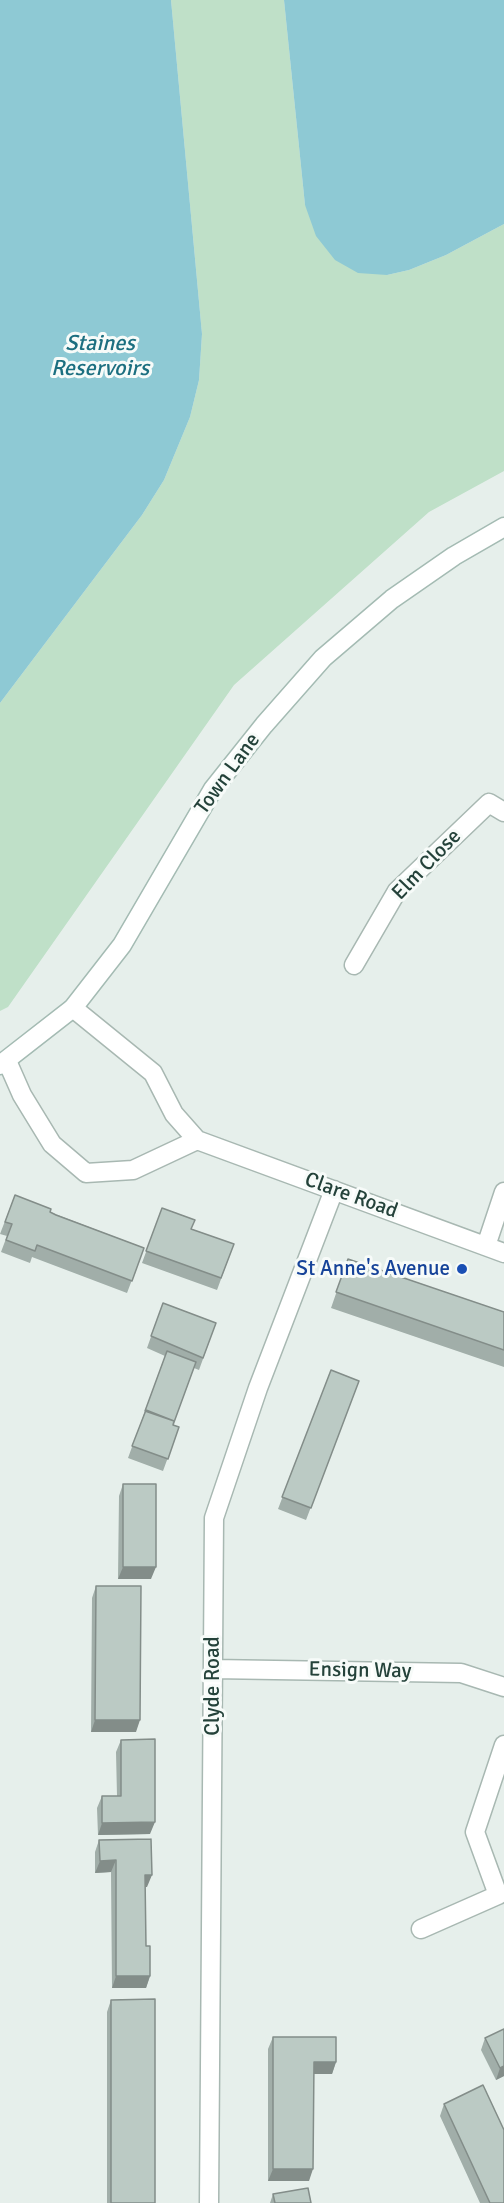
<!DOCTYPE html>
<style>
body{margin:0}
canvas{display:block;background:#e6efeb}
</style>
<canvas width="504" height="2203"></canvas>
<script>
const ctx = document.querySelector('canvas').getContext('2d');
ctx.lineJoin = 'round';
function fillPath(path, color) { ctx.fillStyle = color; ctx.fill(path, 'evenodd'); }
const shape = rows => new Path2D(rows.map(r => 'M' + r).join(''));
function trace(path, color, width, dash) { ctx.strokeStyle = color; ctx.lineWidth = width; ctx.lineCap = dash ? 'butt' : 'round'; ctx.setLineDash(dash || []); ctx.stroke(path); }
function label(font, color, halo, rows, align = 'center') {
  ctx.font = font + ' Signika,sans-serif'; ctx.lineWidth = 6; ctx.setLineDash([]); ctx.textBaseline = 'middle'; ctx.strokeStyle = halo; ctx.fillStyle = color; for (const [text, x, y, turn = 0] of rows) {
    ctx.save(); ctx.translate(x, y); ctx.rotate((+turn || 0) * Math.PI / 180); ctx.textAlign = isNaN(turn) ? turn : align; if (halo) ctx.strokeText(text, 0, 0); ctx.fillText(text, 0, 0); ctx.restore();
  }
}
fillPath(shape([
 [171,0,284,0,305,205,387,275,409,270,446,255,504,224,504,471,429,512,234,685,8,1007,0,1011,0,703,142,515,164,480,190,417,199,380,202,334]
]), '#bfe0c8');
fillPath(shape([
 [0,0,171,0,202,334,199,380,190,417,164,480,142,515,0,703],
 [284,0,504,0,504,224,446,255,409,270,387,275,358,273,335,260,316,236,305,205]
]), '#8ec9d4');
const service = shape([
 [421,1929,498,1895,475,1832,504,1745]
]);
const minor = shape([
 [354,965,397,891,489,803,504,812],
 [73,1008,153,1073,174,1114,197,1140,504,1253],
 [7,1061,22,1095,52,1144,86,1173,133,1170,197,1140],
 [486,1246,504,1192],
 [213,1669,461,1673,504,1687],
 [209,2203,214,1518,258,1388,334,1190]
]);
const secondary = shape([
 [0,1065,73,1008,122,945,213,789,264,725,323,658,392,599,454,556,504,527]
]);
trace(service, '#a8b8b2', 21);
trace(minor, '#a8b8b2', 21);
trace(secondary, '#a4bbb3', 21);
trace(service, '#fff', 18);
trace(minor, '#fff', 18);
trace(secondary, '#fff', 18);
fillPath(shape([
 [15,1195,50,1212,144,1248,127,1293,32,1257,30,1263,1,1252,7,1236,0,1234],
 [162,1208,191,1229,234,1244,217,1290,142,1263],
 [348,1259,504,1312,504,1367,331,1308],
 [163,1303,216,1323,199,1370,194,1368,173,1425,179,1427,163,1471,128,1458,165,1356,147,1348],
 [331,1370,359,1381,306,1520,278,1509],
 [123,1484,151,1579,118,1579,119,1496],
 [96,1586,136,1732,91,1732,92,1598],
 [121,1740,150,1834,98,1835,97,1808,102,1796,117,1796,116,1752],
 [99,1840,147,1887,145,1887,146,1946,150,1976,146,1988,112,1988,111,1872,95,1873,95,1852],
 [111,2000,155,2203,107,2203,107,2012],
 [273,2037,336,2062,332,2074,314,2074,309,2181,268,2181,268,2049],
 [485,2038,504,2076,496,2080,481,2050],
 [444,2104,504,2203,480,2203,440,2116],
 [273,2194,311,2203,270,2203]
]), '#a1aea9');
fillPath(shape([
 [123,1567,156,1567,151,1579,118,1579],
 [95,1720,140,1720,136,1732,91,1732],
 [155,1822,150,1834,98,1835,102,1823],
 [116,1860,111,1872,95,1873,100,1861],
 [145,1875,152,1875,147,1887,141,1887],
 [116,1976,150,1976,146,1988,112,1988],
 [314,2062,336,2062,332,2074,309,2074],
 [504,2066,504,2076,496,2080,500,2068],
 [273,2169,313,2169,309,2181,268,2181]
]), '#838d89');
const building = shape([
 [15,1195,51,1209,50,1212,56,1215,144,1248,132,1281,37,1245,35,1251,6,1240,12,1224,5,1222,15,1195],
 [162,1208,195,1220,191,1229,234,1244,221,1278,146,1251,162,1208],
 [348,1259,504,1312,504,1350,336,1292,348,1259],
 [163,1303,216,1323,203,1358,151,1336,163,1303],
 [167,1351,196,1362,173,1425,174,1421,145,1411,167,1351],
 [331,1370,359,1381,311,1508,282,1497,331,1370],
 [146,1410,174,1421,173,1425,179,1427,168,1459,132,1446,146,1410],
 [123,1484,156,1484,156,1567,123,1567,123,1484],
 [96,1586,141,1586,140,1720,95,1720,96,1586],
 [155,1739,155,1822,102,1823,102,1796,121,1796,121,1740,155,1739],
 [151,1839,152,1875,145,1875,146,1946,150,1946,150,1976,116,1976,116,1860,100,1861,99,1840,151,1839],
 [155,1999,155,2203,111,2203,111,2000,155,1999],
 [504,2029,504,2066,500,2068,485,2038,504,2029],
 [273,2037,336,2037,336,2062,314,2062,313,2169,273,2169,273,2037],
 [483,2085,504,2130,504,2203,490,2203,444,2104,483,2085],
 [308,2188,311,2203,275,2203,273,2194,308,2188]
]);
fillPath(building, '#bbcac4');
trace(building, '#838d89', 1.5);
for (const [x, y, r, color] of [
 [462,1269,6,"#1a4fb4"]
]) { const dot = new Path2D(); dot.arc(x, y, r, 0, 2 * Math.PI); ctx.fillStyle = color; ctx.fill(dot); trace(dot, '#f7fbf9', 2); }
label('21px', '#24423a', '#f7fbf9', [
 ["Town Lane",228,774,-54],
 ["Elm Close",427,865,-46],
 ["Clare Road",351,1196,20],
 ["Ensign Way",360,1671,1],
 ["Clyde Road",213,1686,-90]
]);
label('21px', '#164399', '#f7fbf9', [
 ["St Anne's Avenue",450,1269]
], 'right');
label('italic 22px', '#1c6f80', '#f7fbf9', [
 ["Staines",100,344],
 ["Reservoirs",100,369]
]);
</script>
